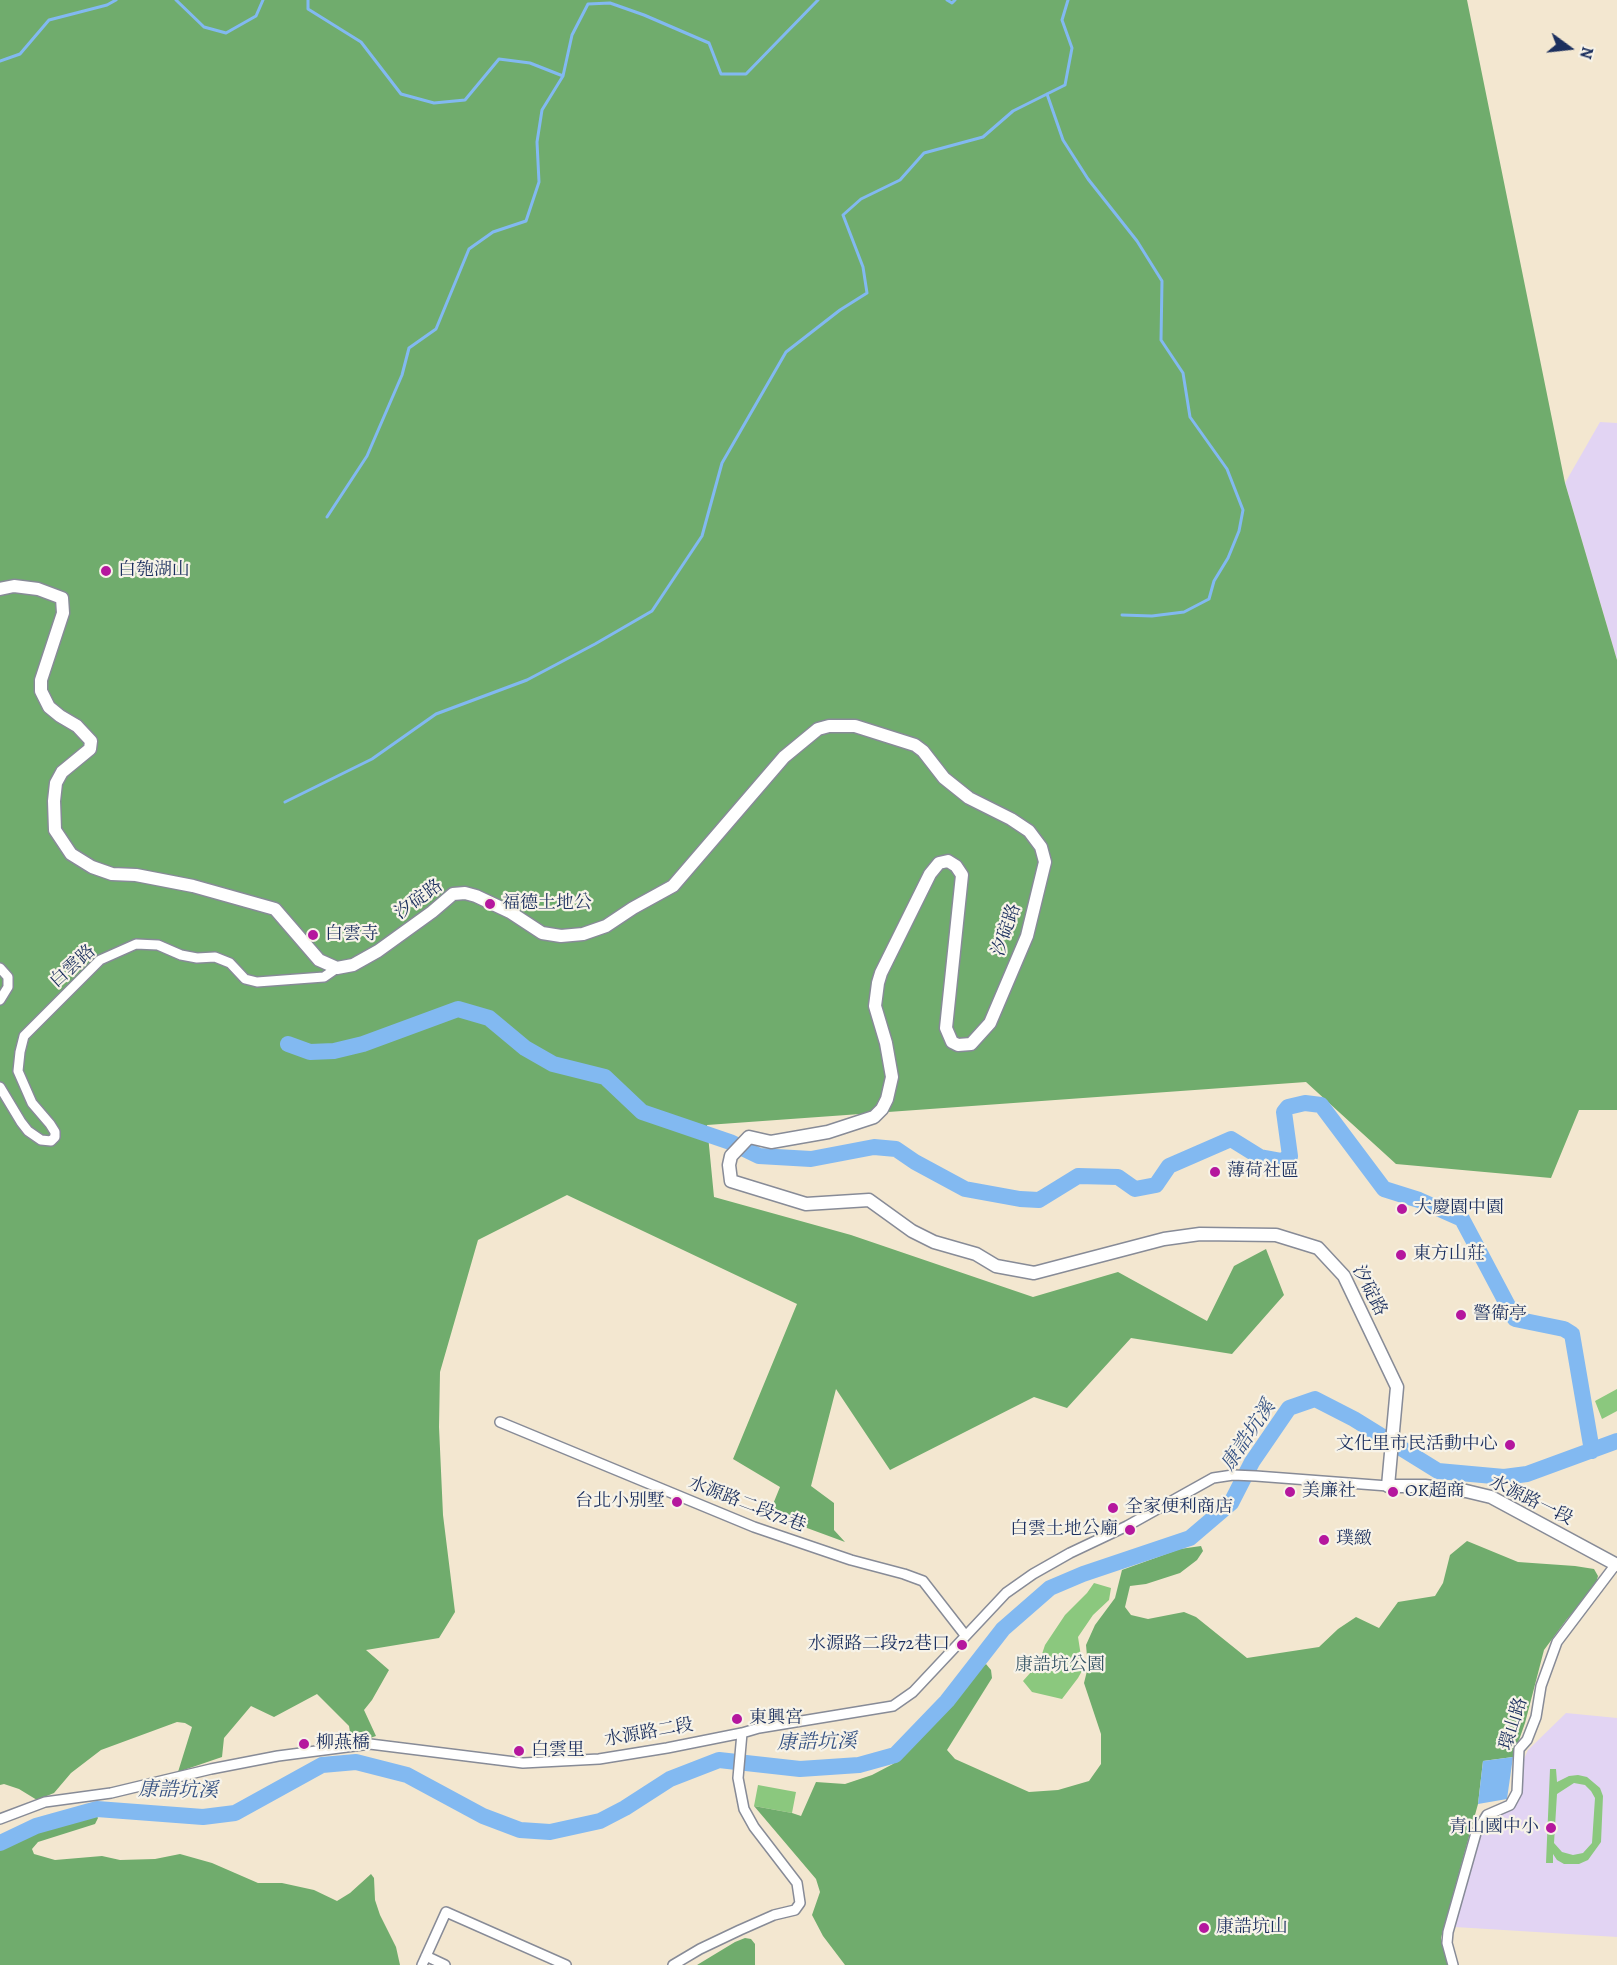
<!DOCTYPE html>
<meta charset="utf-8">
<style>
body{margin:0}
#map{position:relative;width:1617px;height:1965px;overflow:hidden;background:#f3e7d0;font-family:Alegreya,serif}
canvas{display:block}
.north{position:absolute;left:1539px;top:18px;width:60px;height:60px;-webkit-text-stroke:4px #f7f3e8;paint-order:stroke;rotate:105deg;font-size:16px;font-weight:700;line-height:24px;text-align:center;color:#1b2f5e}
.north::after{content:'';display:block;margin:auto;width:21px;height:27px;background:#1b2f5e;clip-path:polygon(50% 0,100% 100%,50% 72%,0 100%)}
</style>
<div id="map">
<canvas width="1617" height="1965"></canvas>
<div class="north">N</div>
</div>
<script>
const ctx = document.querySelector('canvas').getContext('2d');
ctx.lineJoin = 'round';
function fillPath(path, color) { ctx.fillStyle = color; ctx.fill(path, 'evenodd'); }
const shape = rows => new Path2D(rows.map(r => 'M' + r).join(''));
function trace(path, color, width, dash) { ctx.strokeStyle = color; ctx.lineWidth = width; ctx.lineCap = dash ? 'butt' : 'round'; ctx.setLineDash(dash || []); ctx.stroke(path); }
function label(font, color, halo, rows, align = 'center') {
  ctx.font = font + ' Alegreya,"Noto Serif TC",serif'; ctx.lineWidth = 4.5; ctx.setLineDash([]); ctx.textBaseline = 'middle'; ctx.strokeStyle = halo; ctx.fillStyle = color; for (const [text, x, y, turn = 0] of rows) {
    ctx.save(); ctx.translate(x, y); ctx.rotate((+turn || 0) * Math.PI / 180); ctx.textAlign = isNaN(turn) ? turn : align; if (halo) ctx.strokeText(text, 0, 0); ctx.fillText(text, 0, 0); ctx.restore();
  }
}
fillPath(shape([
 [1600,422,1617,423,1617,660,1565,483],
 [1566,1713,1617,1718,1617,1937,1455,1927,1480,1836,1489,1820,1512,1809,1517,1804,1522,1794,1523,1761,1528,1750]
]), '#e2d4f3');
fillPath(shape([
 [1617,1389,1617,1411,1602,1419,1595,1401],
 [1094,1583,1111,1588,1109,1600,1093,1615,1078,1637,1083,1669,1078,1678,1062,1699,1032,1692,1023,1681,1039,1663,1045,1645,1065,1615,1087,1593],
 [1550,1769,1556,1769,1557,1782,1569,1776,1578,1775,1587,1777,1600,1788,1603,1796,1601,1842,1588,1860,1579,1864,1564,1864,1557,1860,1553,1854,1553,1863,1546,1863],
 [1574,1783,1585,1785,1591,1791,1595,1798,1592,1843,1583,1853,1573,1855,1562,1852,1554,1843,1557,1794],
 [758,1785,796,1792,792,1813,754,1806]
]), '#8bc87e');
fillPath(shape([
 [0,0,1467,0,1565,483,1617,660,1617,1110,1579,1110,1551,1178,1396,1164,1306,1082,707,1125,714,1197,851,1235,1033,1297,1118,1272,1207,1321,1234,1266,1266,1249,1284,1295,1232,1354,1131,1338,1067,1408,1034,1397,890,1470,836,1389,811,1486,834,1503,834,1530,845,1542,769,1514,780,1487,733,1459,797,1304,567,1195,478,1240,440,1372,439,1427,443,1515,455,1612,439,1638,366,1650,389,1670,372,1700,364,1710,376,1736,352,1744,349,1726,317,1694,274,1717,251,1706,224,1738,222,1757,178,1772,192,1727,185,1723,177,1722,101,1750,71,1773,54,1793,37,1800,19,1789,4,1784,0,1785],
 [1467,1541,1518,1562,1575,1566,1594,1569,1598,1576,1595,1587,1567,1619,1544,1650,1525,1723,1513,1757,1483,1761,1478,1804,1441,1938,1448,1965,845,1965,823,1936,812,1915,820,1892,816,1879,754,1806,792,1813,801,1816,816,1782,845,1784,872,1775,893,1764,929,1728,977,1671,986,1664,991,1670,992,1678,947,1750,955,1759,1029,1792,1058,1790,1089,1781,1101,1764,1101,1734,1084,1683,1088,1667,1086,1645,1095,1625,1115,1598,1122,1570,1180,1549,1201,1546,1203,1551,1197,1560,1180,1573,1146,1584,1130,1586,1125,1607,1131,1615,1148,1619,1184,1612,1196,1617,1247,1658,1319,1647,1338,1629,1356,1617,1379,1628,1398,1602,1435,1596,1443,1583,1450,1555],
 [95,1813,98,1818,95,1824,38,1842,32,1849,34,1854,55,1860,102,1856,120,1860,155,1859,180,1854,212,1863,258,1883,282,1883,314,1890,337,1901,350,1893,371,1874,374,1878,375,1900,380,1915,396,1947,400,1965,0,1965,0,1848,24,1838,35,1829],
 [745,1938,751,1939,755,1944,755,1965,697,1965,735,1942]
]), '#70ac6d');
fillPath(shape([
 [1513,1757,1507,1799,1478,1804,1483,1761]
]), '#82b9f1');
trace(shape([
 [176,0,204,27,226,33,256,16,263,0],
 [308,0,308,9,361,42,401,94,434,103,465,100,499,59,530,63,563,76],
 [947,0,952,3,955,0],
 [0,61,20,54,49,20,107,5,116,0],
 [1047,94,1063,140,1088,179,1137,241,1162,281,1161,340,1183,373,1190,417,1227,469,1243,510,1239,531,1228,558,1214,581,1209,599,1184,612,1152,616,1122,615],
 [327,517,367,456,402,375,409,348,436,329,469,249,493,232,526,221,539,182,537,142,542,110,563,76,572,35,588,4,610,3,644,15,709,43,721,74,746,74,818,0],
 [285,802,372,759,436,714,527,680,595,644,652,611,702,536,722,463,786,352,840,310,867,293,863,267,843,215,861,199,900,180,924,153,983,137,1013,111,1065,85,1072,48,1062,20,1068,0]
]), '#82b9f1', 3);
trace(shape([
 [288,1044,310,1052,334,1051,363,1044,458,1009,489,1018,525,1048,553,1064,605,1077,642,1112,730,1142,759,1156,811,1159,874,1147,896,1149,915,1162,965,1189,1020,1199,1039,1200,1078,1176,1118,1177,1135,1189,1156,1185,1169,1166,1231,1139,1260,1157,1282,1161,1290,1156,1284,1112,1288,1107,1305,1103,1321,1105,1384,1189,1419,1200,1462,1219,1515,1319,1564,1329,1572,1334,1592,1451],
 [0,1843,36,1826,97,1809,203,1817,235,1813,322,1765,356,1762,407,1775,483,1816,520,1830,550,1832,600,1821,625,1808,670,1779,719,1760,800,1769,859,1765,895,1755,947,1701,1003,1629,1050,1588,1083,1574,1190,1538,1231,1503,1252,1462,1289,1408,1315,1399,1354,1419,1438,1471,1504,1477,1527,1474,1617,1441]
]), '#82b9f1', 16);
const street = shape([
 [0,968,8,977,8,987,0,1000],
 [0,1087,21,1122,28,1131,41,1140,51,1141,55,1137,55,1132,50,1124,32,1103,18,1071,20,1052,24,1036,100,960,136,944,158,945,181,955,197,958,215,957,230,963,245,979,257,982,324,977,337,968],
 [500,1422,754,1527,851,1560,904,1574,923,1581,965,1635],
 [0,1819,45,1802,111,1793,211,1769,278,1756,370,1744,523,1763,599,1759,667,1748,742,1733,759,1728,893,1706,913,1692,1006,1593,1033,1574,1070,1553,1127,1526,1213,1478,1233,1475,1256,1476,1388,1486],
 [426,1956,445,1965],
 [422,1965,446,1912,566,1965],
 [673,1965,700,1949,740,1930,774,1915,795,1910,800,1903,797,1883,754,1827,744,1809,738,1778,742,1733],
 [1453,1965,1447,1943,1448,1932,1476,1833,1487,1815,1510,1805,1517,1792,1519,1749,1527,1740,1536,1717,1541,1686,1557,1642,1616,1564]
]);
const secondary = shape([
 [0,589,14,586,38,589,62,598,63,613,41,680,41,691,49,707,60,716,77,726,91,741,90,749,62,772,56,783,54,801,55,830,71,854,92,867,112,874,136,875,193,886,275,909,319,960,337,968,353,965,378,951,432,912,453,894,465,893,476,896,510,912,542,933,561,936,583,934,606,926,633,908,673,886,784,757,818,729,829,726,855,726,915,745,923,751,944,778,969,798,1011,819,1029,831,1041,847,1045,862,1027,936,990,1023,971,1044,958,1045,952,1042,946,1028,962,875,956,866,948,861,939,863,930,874,881,973,878,983,875,1006,886,1043,892,1077,887,1099,882,1109,874,1117,828,1132,771,1142,749,1137,731,1156,729,1165,731,1181,806,1204,869,1200,912,1231,934,1242,976,1254,996,1266,1034,1273,1164,1239,1200,1234,1276,1235,1318,1248,1344,1276,1397,1387,1388,1486,1425,1486,1466,1491,1491,1497,1617,1565]
]);
trace(street, '#878b97', 12);
trace(secondary, '#878b97', 15);
trace(street, '#fff', 9);
trace(secondary, '#fff', 12);
for (const [x, y, r, color] of [
 [106,571,6,"#b5179e"],
 [490,904,6,"#b5179e"],
 [313,935,6,"#b5179e"],
 [1215,1172,6,"#b5179e"],
 [1402,1209,6,"#b5179e"],
 [1401,1255,6,"#b5179e"],
 [1461,1315,6,"#b5179e"],
 [1510,1445,6,"#b5179e"],
 [1290,1492,6,"#b5179e"],
 [1393,1492,6,"#b5179e"],
 [677,1502,6,"#b5179e"],
 [1113,1508,6,"#b5179e"],
 [1130,1530,6,"#b5179e"],
 [1324,1540,6,"#b5179e"],
 [962,1645,6,"#b5179e"],
 [737,1719,6,"#b5179e"],
 [304,1744,6,"#b5179e"],
 [519,1751,6,"#b5179e"],
 [1551,1828,6,"#b5179e"],
 [1204,1928,6,"#b5179e"]
]) { const dot = new Path2D(); dot.arc(x, y, r, 0, 2 * Math.PI); ctx.fillStyle = color; ctx.fill(dot); trace(dot, '#f7f3e8', 2); }
label('18px', '#1b2f5e', '#f7f3e8', [
 ["白匏湖山",118,571],
 ["福德土地公",502,904],
 ["白雲寺",325,935],
 ["薄荷社區",1227,1172],
 ["大慶園中園",1414,1209],
 ["東方山莊",1413,1255],
 ["警衛亭",1473,1315],
 ["文化里市民活動中心",1498,1445,"right"],
 ["美廉社",1302,1492],
 ["OK超商",1405,1492],
 ["台北小別墅",665,1502,"right"],
 ["全家便利商店",1125,1508],
 ["白雲土地公廟",1118,1530,"right"],
 ["璞緻",1336,1540],
 ["水源路二段72巷口",950,1645,"right"],
 ["東興宮",749,1719],
 ["柳燕橋",316,1744],
 ["白雲里",531,1751],
 ["青山國中小",1539,1828,"right"],
 ["康誥坑山",1216,1928]
], 'left');
label('18px', '#1b2f5e', '#f7f3e8', [
 ["汐碇路",419,900,-36],
 ["汐碇路",1007,930,-71],
 ["白雲路",73,967,-42],
 ["汐碇路",1369,1291,63],
 ["水源路一段",1531,1501,26],
 ["水源路二段72巷",747,1505,21],
 ["環山路",1514,1724,-72],
 ["水源路二段",649,1733,-10]
]);
label('18px', '#375566', '#f7f3e8', [
 ["康誥坑公園",1060,1666]
]);
label('italic 20px', '#355283', '#f7f3e8', [
 ["康誥坑溪",1249,1436,-56],
 ["康誥坑溪",817,1743,-1],
 ["康誥坑溪",178,1791,1]
]);
</script>
